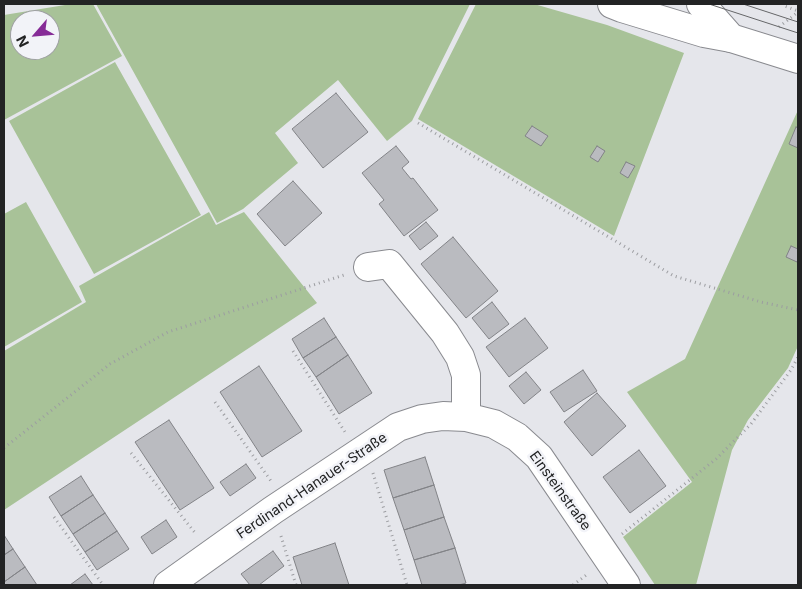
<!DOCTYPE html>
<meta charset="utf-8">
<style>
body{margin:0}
#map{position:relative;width:802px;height:589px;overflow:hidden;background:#e5e6eb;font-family:Inter,sans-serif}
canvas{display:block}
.frame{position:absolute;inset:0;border:5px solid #222324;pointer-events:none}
.north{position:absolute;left:10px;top:10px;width:50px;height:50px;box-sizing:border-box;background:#f2f3f8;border:1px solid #9fa0a3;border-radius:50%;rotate:243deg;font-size:14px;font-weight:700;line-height:20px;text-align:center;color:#222324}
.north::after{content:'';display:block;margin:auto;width:18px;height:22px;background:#862b97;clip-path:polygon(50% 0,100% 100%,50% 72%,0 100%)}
</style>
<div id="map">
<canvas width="802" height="589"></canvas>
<div class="frame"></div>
<div class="north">N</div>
</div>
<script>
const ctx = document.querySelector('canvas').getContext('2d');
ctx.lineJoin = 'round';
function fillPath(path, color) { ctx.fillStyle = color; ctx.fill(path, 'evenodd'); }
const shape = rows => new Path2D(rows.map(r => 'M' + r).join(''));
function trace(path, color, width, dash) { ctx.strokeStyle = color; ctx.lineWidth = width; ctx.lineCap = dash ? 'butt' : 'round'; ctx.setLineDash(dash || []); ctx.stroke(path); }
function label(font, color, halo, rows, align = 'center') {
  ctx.font = font + ' Inter,sans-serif'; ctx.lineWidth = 5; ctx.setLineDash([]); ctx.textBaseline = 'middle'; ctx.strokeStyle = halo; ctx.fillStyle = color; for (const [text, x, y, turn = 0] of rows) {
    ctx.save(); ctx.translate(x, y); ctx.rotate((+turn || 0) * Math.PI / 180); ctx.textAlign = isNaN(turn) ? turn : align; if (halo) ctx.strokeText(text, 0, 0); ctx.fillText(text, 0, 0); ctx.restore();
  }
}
fillPath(shape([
 [71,4,93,4,122,56,4,120,4,15],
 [20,20,50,20,50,50,20,50],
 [96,4,470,4,412,121,387,141,338,80,275,133,298,163,243,209,217,223],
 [476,4,534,4,607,25,684,53,614,236,418,119],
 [115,62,201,215,94,274,9,121],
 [798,110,798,346,788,368,748,420,732,450,696,585,655,585,623,537,692,482,627,392,685,359],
 [26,202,82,302,4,347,4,214],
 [209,212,216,225,244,212,317,303,4,510,4,351,86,302,79,286]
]), '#a8c298');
const building = shape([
 [336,93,368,132,323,168,292,129,336,93],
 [532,126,548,136,541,146,525,136,532,126],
 [796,127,798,128,798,148,789,144,796,127],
 [396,146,409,162,402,168,411,179,413,178,438,210,404,236,379,204,384,200,362,173,396,146],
 [597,146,605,151,598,162,590,157,597,146],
 [626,162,635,166,628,178,620,173,626,162],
 [293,181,322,213,285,246,257,214,293,181],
 [426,222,438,236,420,250,409,236,426,222],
 [453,237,498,291,466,318,421,264,453,237],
 [791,246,798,249,798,259,797,262,786,257,791,246],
 [492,302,509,324,489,339,472,318,492,302],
 [324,318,336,337,303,358,292,339,324,318],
 [525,318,548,348,509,377,486,347,525,318],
 [336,337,348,355,316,377,303,358,336,337],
 [348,355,372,393,339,414,316,377,348,355],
 [259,366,302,431,262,457,220,392,259,366],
 [583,370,597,391,564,412,550,392,583,370],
 [526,372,541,390,524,404,509,386,526,372],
 [597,393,626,426,592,456,564,422,597,393],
 [169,420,214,488,180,510,135,442,169,420],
 [639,450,666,486,630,513,603,477,639,450],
 [425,457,434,485,393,498,384,470,425,457],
 [246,464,256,478,230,496,220,482,246,464],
 [81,476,93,495,61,516,49,497,81,476],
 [434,485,444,517,404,530,393,498,434,485],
 [93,495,105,513,73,534,61,516,93,495],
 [105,513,117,531,85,552,73,534,105,513],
 [444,517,455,548,414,560,404,530,444,517],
 [166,520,177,537,152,554,141,537,166,520],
 [117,531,129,549,97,570,85,552,117,531],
 [4,535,13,549,4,555,4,535],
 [335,543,349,585,302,585,293,557,335,543],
 [455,548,466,583,459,585,422,585,414,560,455,548],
 [13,549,25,567,4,582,4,555,13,549],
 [273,551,284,566,259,585,250,585,241,574,273,551],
 [25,567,37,585,4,585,4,582,25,567],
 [85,574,93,585,70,585,85,574]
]);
fillPath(building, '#babbc0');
trace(building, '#828387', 1);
const minor = shape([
 [612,4,622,8,704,33,731,38],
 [368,267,389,264,445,333,460,357,466,375,466,417],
 [168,585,273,510,398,427,422,419,443,416,466,417,494,424,517,437,539,457,626,585]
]);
const major = shape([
 [701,4,731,38,798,59]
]);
trace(minor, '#898a8f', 30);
trace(major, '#898a8f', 30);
trace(shape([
 [782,4,782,5,798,11],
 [779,27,798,12],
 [418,123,674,276,761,302,798,310],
 [293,351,345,432],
 [215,402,271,481],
 [4,448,110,364,168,332,344,275],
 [131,453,196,534],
 [373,473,407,585],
 [54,517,103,585],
 [622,534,716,459,751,424,791,370,798,357],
 [281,536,296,585],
 [573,585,589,573]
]), '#9c9da1', 3, [1, 4]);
trace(minor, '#fff', 28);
trace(major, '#fff', 28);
trace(shape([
 [709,4,798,33],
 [743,4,798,22]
]), '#656668', 1);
label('14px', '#222324', '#f2f3f8', [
 ["Ferdinand-Hanauer-Straße",312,486,-34],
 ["Einsteinstraße",560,491,54]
]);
</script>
